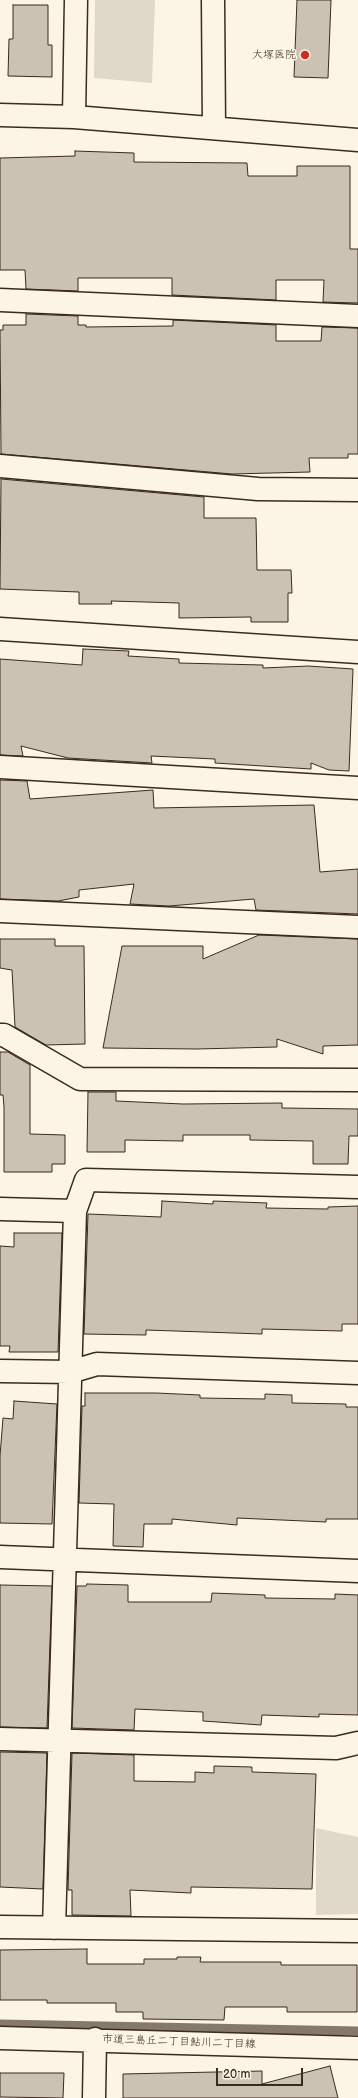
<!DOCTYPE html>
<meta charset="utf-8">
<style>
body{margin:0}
#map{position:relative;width:358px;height:2098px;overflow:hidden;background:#fcf5e5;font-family:"Balsamiq Sans",sans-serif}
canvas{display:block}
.scale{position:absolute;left:216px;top:2068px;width:87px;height:18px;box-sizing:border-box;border:2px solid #3b2a1e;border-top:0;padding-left:5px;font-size:12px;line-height:14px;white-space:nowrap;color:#3b2a1e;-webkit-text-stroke:3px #fcf5e5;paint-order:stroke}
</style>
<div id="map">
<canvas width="358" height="2098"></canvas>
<div class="scale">20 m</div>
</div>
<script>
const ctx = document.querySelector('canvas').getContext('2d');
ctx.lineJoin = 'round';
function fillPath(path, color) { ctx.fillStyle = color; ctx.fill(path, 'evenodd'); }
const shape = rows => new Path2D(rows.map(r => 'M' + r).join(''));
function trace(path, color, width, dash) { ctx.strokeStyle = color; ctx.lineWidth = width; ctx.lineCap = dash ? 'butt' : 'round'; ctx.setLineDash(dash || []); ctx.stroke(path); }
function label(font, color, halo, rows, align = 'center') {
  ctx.font = font + ' "Balsamiq Sans","Klee One",sans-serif'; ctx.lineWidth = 3; ctx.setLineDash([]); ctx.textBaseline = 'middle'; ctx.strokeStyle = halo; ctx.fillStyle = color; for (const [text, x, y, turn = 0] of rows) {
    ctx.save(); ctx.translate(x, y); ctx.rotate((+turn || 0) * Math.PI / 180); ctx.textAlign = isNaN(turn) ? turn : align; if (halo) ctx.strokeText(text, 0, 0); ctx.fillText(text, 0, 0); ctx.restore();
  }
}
fillPath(shape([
 [95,0,155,0,152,83,94,78],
 [316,1828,358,1837,358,1914,316,1915]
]), '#e0d8c8');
trace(shape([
 [0,2024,358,2031]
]), '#85796b', 9);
const building = shape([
 [297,0,331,0,328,78,294,77,297,0],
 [13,5,48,5,48,45,52,45,52,77,8,76,9,39,13,39,13,5],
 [75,151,134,153,134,162,247,163,248,176,297,176,297,166,350,166,350,249,358,249,358,303,323,302,324,280,276,280,276,300,172,295,172,278,78,278,78,291,26,289,25,270,0,270,0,158,75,156,75,151],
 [26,314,78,316,78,325,86,325,86,327,173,326,173,320,276,325,276,341,321,341,322,327,358,328,358,454,348,454,348,458,309,458,310,472,232,474,1,454,0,330,3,330,3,325,26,325,26,314],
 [1,479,204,497,204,518,256,518,257,570,291,570,292,593,288,593,288,622,251,622,251,617,179,618,179,603,111,601,112,604,79,604,79,592,0,589,1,479],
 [83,649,129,651,128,656,179,659,179,663,263,665,263,668,308,666,353,669,349,771,329,770,311,763,311,769,215,763,215,759,151,756,152,763,68,758,21,746,23,756,0,755,0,659,82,665,83,649],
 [0,780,27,781,30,799,153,790,154,808,314,805,320,872,358,869,358,914,256,910,254,899,169,906,130,904,134,884,79,890,79,897,58,901,0,899,0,780],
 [259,935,358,939,358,1045,323,1046,323,1054,277,1039,277,1047,197,1049,103,1048,122,946,203,946,203,959,259,935],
 [0,939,55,939,55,946,84,946,85,1044,46,1045,15,1027,12,970,0,968,0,939],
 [0,1052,8,1052,30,1065,30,1134,65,1135,65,1164,52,1164,52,1172,4,1172,4,1107,3,1095,0,1095,0,1052],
 [88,1092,116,1092,116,1101,183,1104,282,1103,282,1108,358,1109,358,1136,349,1136,348,1164,313,1164,313,1141,250,1140,250,1135,183,1135,183,1141,125,1140,125,1152,87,1152,88,1092],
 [162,1201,213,1204,213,1201,267,1203,266,1208,328,1209,328,1207,358,1206,358,1324,342,1324,342,1331,262,1329,262,1334,146,1330,146,1335,84,1334,88,1214,161,1217,162,1201],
 [14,1233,62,1233,58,1352,9,1352,10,1346,0,1346,0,1246,14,1247,14,1233],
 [85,1393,156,1393,200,1395,200,1398,265,1399,265,1394,292,1395,292,1403,346,1404,346,1407,358,1407,358,1519,326,1519,326,1522,237,1518,237,1525,172,1519,172,1524,144,1524,143,1547,113,1546,114,1504,79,1503,82,1406,85,1406,85,1393],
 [14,1401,57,1404,52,1524,0,1523,0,1456,3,1418,13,1419,14,1401],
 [87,1584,128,1585,128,1602,211,1602,212,1593,265,1595,265,1598,335,1599,335,1594,358,1595,358,1715,319,1714,319,1717,262,1715,261,1725,203,1721,203,1712,135,1709,134,1730,72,1728,77,1586,86,1586,87,1584],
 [0,1585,52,1586,47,1728,0,1727,0,1585],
 [0,1752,47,1753,43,1889,0,1887,0,1752],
 [72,1753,134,1755,134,1781,195,1782,195,1772,214,1773,214,1766,252,1767,252,1772,316,1774,312,1889,191,1887,191,1893,130,1890,131,1916,72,1915,72,1890,68,1890,72,1753],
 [87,1949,87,1964,144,1964,144,1959,177,1959,177,1957,201,1957,200,1962,281,1962,281,1965,357,1965,357,2012,287,2012,287,2007,225,2007,224,2020,143,2019,143,2012,116,2012,116,2003,47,2003,47,2000,0,2000,0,1950,87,1949],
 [330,2066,338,2098,123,2098,123,2074,262,2071,262,2084,330,2066],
 [0,2073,64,2073,63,2098,0,2097,0,2073]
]);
fillPath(building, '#ccc2b3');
trace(building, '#3b2a1e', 1);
const minor = shape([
 [213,0,214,128],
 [0,115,74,117,358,140],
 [74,117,76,0],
 [0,300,358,316],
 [0,466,258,489,358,490],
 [0,629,358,652],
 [0,767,358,788],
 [0,911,358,927],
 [0,1035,4,1035,80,1079,358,1080],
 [0,1209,75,1211],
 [0,1371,70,1372,97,1364,358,1373],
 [0,1557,358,1571],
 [0,1739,336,1748,358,1743],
 [0,1927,358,1931],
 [54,1928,75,1211,86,1180,358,1187],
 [0,2038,358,2048],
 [94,2098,95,2039]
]);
trace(minor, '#3b2a1e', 25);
trace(minor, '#fcf5e5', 22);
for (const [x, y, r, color] of [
 [305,55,5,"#c8321e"]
]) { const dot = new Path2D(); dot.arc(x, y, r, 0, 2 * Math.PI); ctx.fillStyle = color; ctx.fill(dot); trace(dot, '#fcf5e5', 1.5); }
label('11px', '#3b2a1e', '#fcf5e5', [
 ["大塚医院",296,55]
], 'right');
label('11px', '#3b2a1e', '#fcf5e5', [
 ["市道三島丘二丁目鮎川二丁目線",179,2042,2]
]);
</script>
